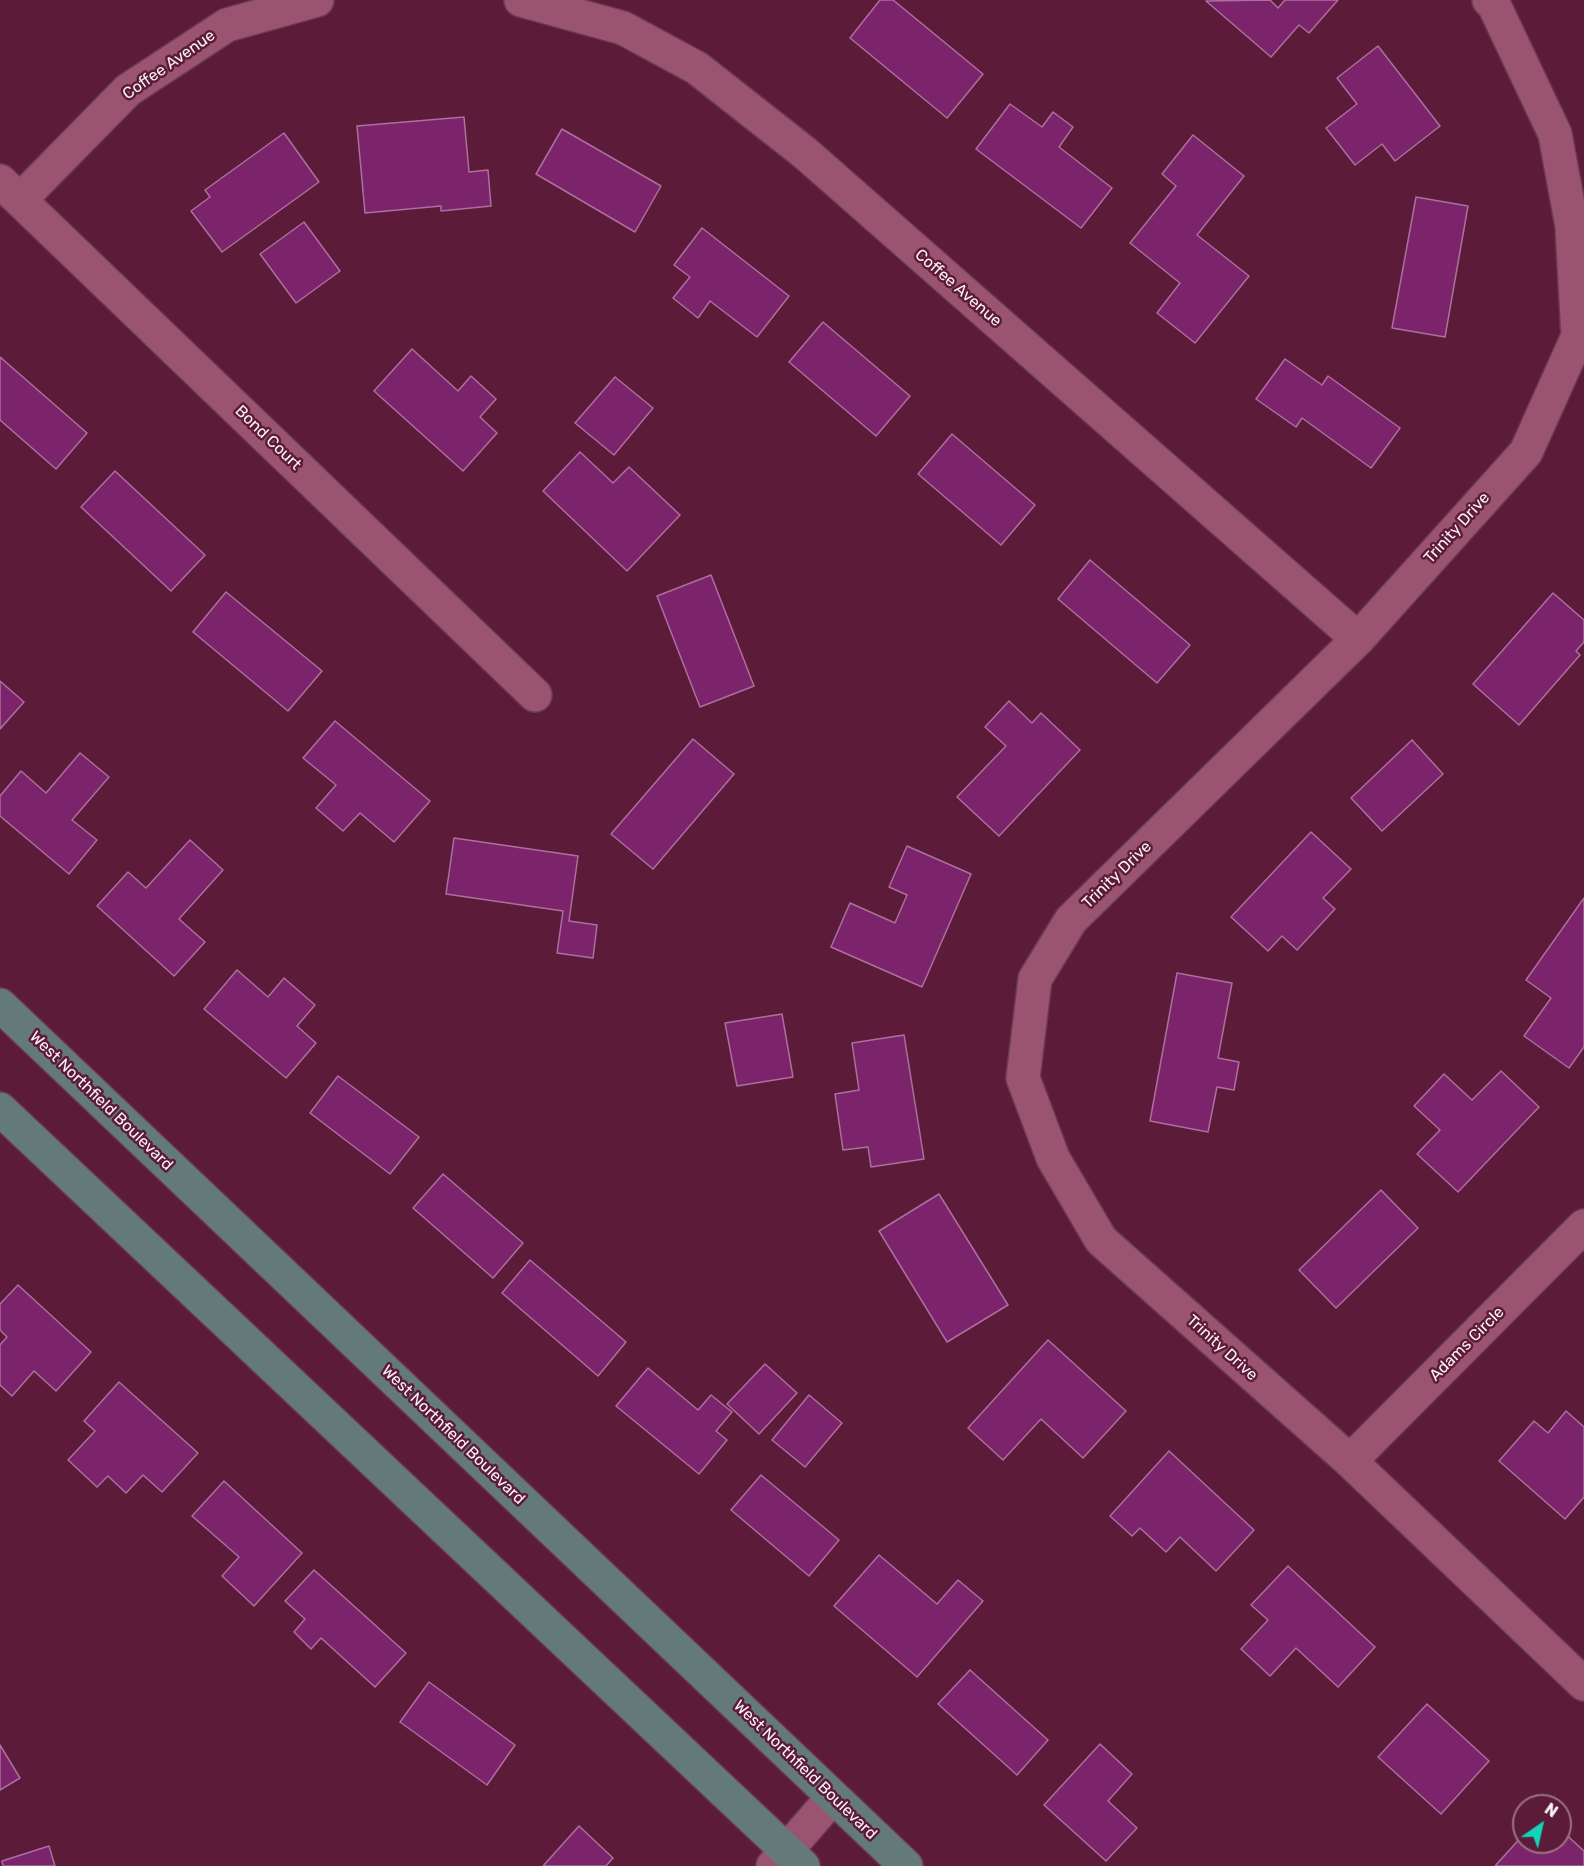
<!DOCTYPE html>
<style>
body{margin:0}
#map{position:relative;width:1584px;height:1866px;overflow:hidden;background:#5c1b38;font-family:Rubik,sans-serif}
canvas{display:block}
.north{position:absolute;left:1512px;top:1794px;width:60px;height:60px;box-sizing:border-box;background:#5c1b38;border:2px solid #9b7183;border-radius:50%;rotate:34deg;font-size:16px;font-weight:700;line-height:24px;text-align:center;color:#faf2f4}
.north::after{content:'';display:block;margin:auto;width:21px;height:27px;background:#11d5b4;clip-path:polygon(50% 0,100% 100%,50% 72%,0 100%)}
</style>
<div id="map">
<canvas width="1584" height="1866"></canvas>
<div class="north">N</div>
</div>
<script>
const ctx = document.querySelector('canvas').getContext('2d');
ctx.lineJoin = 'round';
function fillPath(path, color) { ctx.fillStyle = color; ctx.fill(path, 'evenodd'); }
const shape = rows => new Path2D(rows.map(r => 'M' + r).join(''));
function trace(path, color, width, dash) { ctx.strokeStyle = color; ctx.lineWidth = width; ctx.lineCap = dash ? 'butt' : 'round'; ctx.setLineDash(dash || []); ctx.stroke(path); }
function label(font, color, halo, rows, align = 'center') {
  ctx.font = font + ' Rubik,sans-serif'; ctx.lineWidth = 5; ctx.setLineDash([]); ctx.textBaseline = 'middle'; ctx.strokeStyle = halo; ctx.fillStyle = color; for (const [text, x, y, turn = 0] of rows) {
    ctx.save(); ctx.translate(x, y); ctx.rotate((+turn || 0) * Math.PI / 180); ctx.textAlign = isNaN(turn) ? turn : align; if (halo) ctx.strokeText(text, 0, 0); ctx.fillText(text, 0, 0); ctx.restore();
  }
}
const building = shape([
 [880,0,893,0,983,74,947,118,850,38,880,0],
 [1270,0,1278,8,1285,0,1338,0,1309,33,1299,25,1271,57,1206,1,1270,0],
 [1378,46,1440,126,1395,161,1382,144,1355,165,1326,128,1357,104,1337,78,1378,46],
 [1010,104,1042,127,1053,112,1073,127,1059,147,1112,188,1081,228,976,149,1010,104],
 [464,117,469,172,488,170,491,206,441,211,441,206,365,213,357,126,464,117],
 [562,129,661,186,635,232,536,174,562,129],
 [284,133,319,182,222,252,191,211,210,197,205,190,284,133],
 [1193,135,1244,176,1197,235,1249,276,1195,343,1157,313,1180,283,1130,243,1176,186,1162,174,1193,135],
 [1416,197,1468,206,1445,337,1392,328,1416,197],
 [304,222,340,271,296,303,260,254,304,222],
 [702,228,789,296,757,337,710,301,698,318,673,298,690,277,674,265,702,228],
 [823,322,910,396,876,436,789,362,823,322],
 [412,349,458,391,471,376,496,399,480,417,497,433,463,471,374,391,412,349],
 [0,357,87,433,56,469,0,420,0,357],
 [1285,359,1322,385,1328,376,1400,428,1371,468,1302,418,1296,427,1256,399,1285,359],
 [615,377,653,408,614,455,575,423,615,377],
 [952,434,1035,505,1001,545,918,474,952,434],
 [580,452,613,483,629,467,680,515,627,571,543,491,580,452],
 [115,471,205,555,171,591,81,507,115,471],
 [1090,560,1190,645,1157,683,1058,599,1090,560],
 [711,575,754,686,700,707,657,596,711,575],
 [226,592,322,671,288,711,193,632,226,592],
 [1553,593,1584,620,1584,642,1576,651,1580,655,1519,725,1473,684,1553,593],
 [0,681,24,702,0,729,0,681],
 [1009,701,1032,723,1041,713,1080,750,999,836,957,797,1006,746,985,727,1009,701],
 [335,721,430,801,394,842,360,813,343,831,316,808,336,785,303,758,335,721],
 [693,739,734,774,653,869,611,834,693,739],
 [1412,740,1443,774,1382,831,1351,798,1412,740],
 [80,753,109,777,72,820,97,840,69,874,0,816,0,796,21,771,46,793,80,753],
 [1311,832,1351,869,1323,898,1335,909,1297,950,1282,936,1268,951,1231,917,1311,832],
 [454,838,578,856,569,921,597,925,593,958,557,953,563,911,446,894,454,838],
 [190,840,223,870,179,919,205,942,174,976,97,906,128,872,146,888,190,840],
 [907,846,971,874,922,987,831,947,850,903,895,923,907,895,889,887,907,846],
 [1584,898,1584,1047,1569,1068,1524,1036,1551,998,1526,980,1584,898],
 [237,970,268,997,284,978,315,1005,297,1026,316,1043,286,1078,204,1009,237,970],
 [1177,973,1232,983,1218,1058,1239,1062,1234,1090,1217,1087,1208,1132,1150,1121,1177,973],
 [782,1014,793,1077,737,1086,725,1023,782,1014],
 [904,1035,924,1159,871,1167,868,1147,843,1150,835,1094,859,1090,852,1043,904,1035],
 [1501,1071,1539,1107,1458,1192,1417,1154,1440,1130,1414,1106,1444,1074,1472,1100,1501,1071],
 [338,1076,419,1137,390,1174,310,1113,338,1076],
 [443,1174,523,1243,493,1278,413,1208,443,1174],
 [1381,1190,1418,1228,1336,1308,1299,1270,1381,1190],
 [939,1194,1008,1305,947,1342,879,1231,939,1194],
 [530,1260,626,1342,598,1376,502,1293,530,1260],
 [18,1285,91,1352,56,1391,34,1371,12,1396,0,1385,0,1345,7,1337,0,1330,0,1304,18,1285],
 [1048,1340,1126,1411,1083,1458,1041,1419,1003,1460,968,1428,1048,1340],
 [765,1364,797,1393,759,1434,727,1404,765,1364],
 [648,1368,698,1410,711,1395,732,1412,716,1431,727,1440,699,1474,616,1406,648,1368],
 [119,1382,198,1453,162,1492,143,1475,126,1493,108,1476,97,1487,68,1460,95,1431,84,1421,119,1382],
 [809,1395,842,1423,805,1467,772,1440,809,1395],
 [1566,1411,1584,1427,1584,1497,1565,1519,1499,1461,1534,1421,1548,1433,1566,1411],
 [1169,1451,1254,1530,1216,1571,1180,1537,1166,1552,1140,1528,1132,1536,1110,1516,1169,1451],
 [761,1475,839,1540,809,1576,731,1510,761,1475],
 [224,1481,302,1553,254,1606,222,1576,239,1557,192,1516,224,1481],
 [879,1555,937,1604,958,1580,983,1601,917,1677,834,1606,879,1555],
 [1288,1566,1375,1647,1338,1687,1296,1648,1270,1676,1241,1649,1268,1620,1251,1605,1288,1566],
 [314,1570,406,1653,375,1687,321,1638,311,1649,294,1632,305,1619,285,1601,314,1570],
 [970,1670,1048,1740,1017,1775,938,1704,970,1670],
 [429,1682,515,1745,487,1785,400,1722,429,1682],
 [1427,1704,1489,1761,1441,1814,1378,1757,1427,1704],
 [1100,1744,1132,1774,1108,1801,1137,1828,1106,1861,1044,1805,1100,1744],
 [0,1745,20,1778,0,1790,0,1745],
 [579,1826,613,1858,606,1866,543,1866,579,1826],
 [1560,1829,1584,1851,1584,1866,1495,1866,1524,1834,1524,1842,1560,1842,1560,1829],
 [49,1846,55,1866,3,1866,2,1861,49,1846]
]);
fillPath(building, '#7b246b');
trace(building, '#ad6f9e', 1.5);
const minor = shape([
 [521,0,623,28,697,68,805,153,1358,639],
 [1489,0,1494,5,1555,134,1572,226,1578,336,1526,452,1358,639,1071,920,1035,979,1023,1078,1053,1158,1101,1240,1350,1461,1584,1684],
 [0,181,535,695],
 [20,200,128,90,227,25,317,0],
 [1350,1461,1584,1226],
 [773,1866,833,1797]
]);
const major = shape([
 [0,1005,906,1866],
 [0,1109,803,1866]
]);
trace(minor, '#6b3a53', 36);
trace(major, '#6b3a53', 36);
trace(minor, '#9b5470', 33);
trace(major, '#647a7a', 33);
label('16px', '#faf2f4', '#5c1b38', [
 ["Coffee Avenue",169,65,-35],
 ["Coffee Avenue",958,288,41],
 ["Bond Court",268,438,44],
 ["Trinity Drive",1457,528,-48],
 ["Trinity Drive",1117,875,-44],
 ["West Northfield Boulevard",101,1101,44],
 ["Adams Circle",1467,1344,-45],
 ["Trinity Drive",1222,1348,42],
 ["West Northfield Boulevard",453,1435,44],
 ["West Northfield Boulevard",805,1770,44]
]);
</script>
